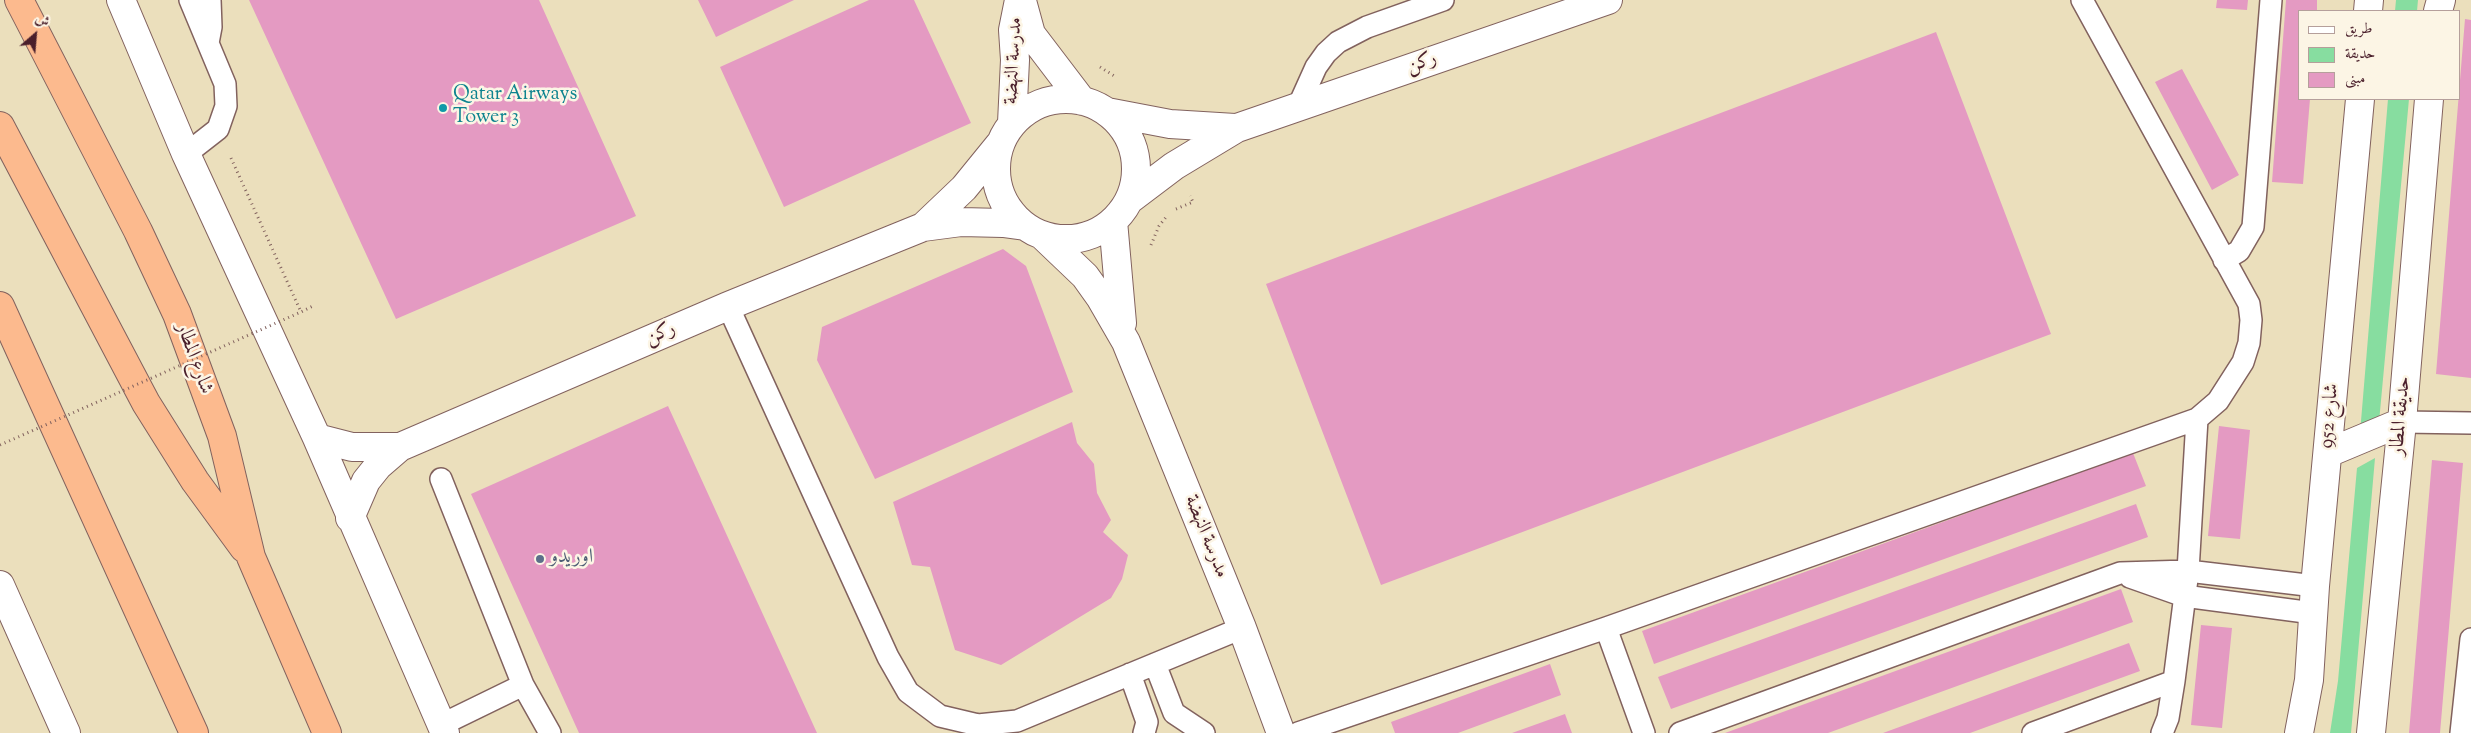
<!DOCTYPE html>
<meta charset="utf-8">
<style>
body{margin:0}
#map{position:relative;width:2471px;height:733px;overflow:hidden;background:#ebdfbc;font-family:"Sorts Mill Goudy",Amiri,serif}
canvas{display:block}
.legend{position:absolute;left:2298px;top:10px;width:162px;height:90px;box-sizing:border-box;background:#fcf5e5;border:1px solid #b59f9b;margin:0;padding:6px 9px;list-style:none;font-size:15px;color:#4a1f2b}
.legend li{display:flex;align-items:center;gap:10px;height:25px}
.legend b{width:25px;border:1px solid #b59f9b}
.north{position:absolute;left:10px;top:10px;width:50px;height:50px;-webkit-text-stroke:4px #fcf5e5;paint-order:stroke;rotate:27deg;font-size:14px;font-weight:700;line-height:20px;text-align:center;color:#4a1f2b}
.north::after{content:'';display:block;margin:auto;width:18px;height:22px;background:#4a1f2b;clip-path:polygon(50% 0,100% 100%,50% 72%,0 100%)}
</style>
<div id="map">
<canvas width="2471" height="733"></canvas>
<ul class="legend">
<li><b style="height:6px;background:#fff"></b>طريق</li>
<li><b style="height:14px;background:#87dda0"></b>حديقة</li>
<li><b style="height:14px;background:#e49ac2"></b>مبنى</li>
</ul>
<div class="north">ش</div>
</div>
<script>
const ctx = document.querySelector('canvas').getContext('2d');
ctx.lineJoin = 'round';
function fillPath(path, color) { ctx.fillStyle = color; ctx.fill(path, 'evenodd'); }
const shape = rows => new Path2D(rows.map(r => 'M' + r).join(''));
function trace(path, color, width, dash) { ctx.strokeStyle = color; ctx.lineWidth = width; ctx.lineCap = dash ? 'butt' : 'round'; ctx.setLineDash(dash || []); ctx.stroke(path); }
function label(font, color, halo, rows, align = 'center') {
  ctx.font = font + ' "Sorts Mill Goudy",Amiri,serif'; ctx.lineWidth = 5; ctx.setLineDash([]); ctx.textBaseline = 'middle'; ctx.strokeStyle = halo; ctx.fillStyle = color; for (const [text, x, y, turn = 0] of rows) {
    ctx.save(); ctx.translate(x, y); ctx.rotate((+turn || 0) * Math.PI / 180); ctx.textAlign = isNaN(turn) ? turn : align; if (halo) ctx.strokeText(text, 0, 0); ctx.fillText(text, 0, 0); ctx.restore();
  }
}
fillPath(shape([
 [2396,0,2418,0,2417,11,2395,11],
 [2388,99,2409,99,2379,422,2360,433],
 [2375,458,2351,733,2330,733,2338,681,2357,468]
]), '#87dda0');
fillPath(shape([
 [249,0,539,0,636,216,396,319],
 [698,0,794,0,716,37],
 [869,0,914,0,971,123,784,207,720,67],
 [2217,0,2248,0,2247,10,2216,8],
 [2286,0,2317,0,2317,11,2300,11,2300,99,2310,99,2303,184,2272,182],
 [2465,19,2471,20,2471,378,2436,374],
 [1936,32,2051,334,1381,585,1266,284],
 [2182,69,2239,175,2212,190,2155,82],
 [1003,249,1026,266,1073,392,875,479,817,360,822,327],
 [668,406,817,733,579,733,471,494],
 [1072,422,1077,443,1094,464,1097,493,1111,520,1103,532,1128,555,1122,579,1111,598,1001,665,955,650,930,567,912,565,893,502],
 [2219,426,2250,430,2240,539,2208,536],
 [2133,453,2146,486,1654,664,1642,631],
 [2432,460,2463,463,2440,733,2409,733],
 [2136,504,2148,537,1671,709,1658,677],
 [2121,589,2133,622,1828,733,1725,733],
 [2201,625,2232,628,2222,728,2191,725],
 [2129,643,2140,671,1970,733,1883,733],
 [1550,664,1561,695,1458,733,1395,733,1391,722],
 [1565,714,1572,733,1512,733]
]), '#e49ac2');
const service = shape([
 [208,43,211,27,210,0],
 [1298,107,1316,67,1326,53,1338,42,1367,27,1443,0],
 [186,154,218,129,226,106,225,84,190,0],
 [2224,260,2239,251,2253,227,2271,0],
 [728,306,888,657,908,692,940,716,978,725,1017,721,1242,628],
 [2402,422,2471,423],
 [441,479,523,685],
 [2130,577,2184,596,2313,613],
 [1606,628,1644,733],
 [1155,664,1174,713,1204,733],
 [1130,674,1147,722,1144,733],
 [441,725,523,685,550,733],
 [1298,733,1606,628,2197,419,2218,401,2243,362,2249,343,2251,320,2249,304,2082,0],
 [1680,733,2120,573,2188,571,2315,586],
 [2033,733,2174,681],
 [2162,733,2168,718,2174,681,2188,571,2197,419],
 [2461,733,2471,639]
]);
const minor = shape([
 [121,0,186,154,317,438,445,733],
 [1022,1,1031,34,1082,101],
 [2368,11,2369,0],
 [2438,11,2441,0],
 '996 169a70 70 0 1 1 140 0a70 70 0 1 1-140 0Z',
 [1107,112,1170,124,1235,128],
 [1012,123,1015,60,1013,30,1019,0],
 [1129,200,1174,166,1237,128,1608,0],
 [1113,221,1122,323],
 [923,227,964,188,999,145],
 [1042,235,1085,276,1100,297,1126,342,1242,628,1281,733],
 [317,438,352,447,400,447],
 [2328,453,2402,422],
 [350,518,366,481,378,466,400,447,728,306,923,227,961,222,1003,223,1025,226],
 [0,585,66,733],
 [2299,733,2309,680,2315,586,2360,99],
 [2371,733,2402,422,2429,99]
]);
const trunk = shape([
 [19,0,138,231,177,314,222,436,251,557,327,733],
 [0,126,146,403,195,481,244,548],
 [0,306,194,733]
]);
trace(service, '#82625e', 24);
trace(minor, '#82625e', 30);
trace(trunk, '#82625e', 30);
trace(shape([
 [1100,67,1116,77],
 [231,158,301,312,315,305],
 [1176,209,1193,202,1190,196],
 [1151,245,1159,226,1167,216]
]), '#82625e', 3, [1, 4]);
trace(service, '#fff', 21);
trace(minor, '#fff', 28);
trace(trunk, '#fcba8e', 28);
trace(shape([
 [0,445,301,312]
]), '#82625e', 3, [1, 4]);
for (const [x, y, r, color] of [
 [443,108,5,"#0f9aa8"],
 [540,559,5,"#5c6f8a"]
]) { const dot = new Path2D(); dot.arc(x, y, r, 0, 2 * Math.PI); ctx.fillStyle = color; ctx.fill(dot); trace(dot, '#fcf5e5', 2); }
label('20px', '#4a1f2b', '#fcf5e5', [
 ["مدرسة النهضة",1015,61,-87],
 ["ركن",1422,64,-19],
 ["ركن",661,335,-23],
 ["شارع المطار",193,359,70],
 ["شارع 952",2331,416,-85],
 ["حديقة المطار",2402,416,-85],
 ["مدرسة النهضة",1205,537,68]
]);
label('20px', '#0d838f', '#fcf5e5', [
 ["Qatar Airways",453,96],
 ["Tower 3",453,119]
], 'left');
label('20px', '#4e5e75', '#fcf5e5', [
 ["اوريدو",550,559]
], 'left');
</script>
